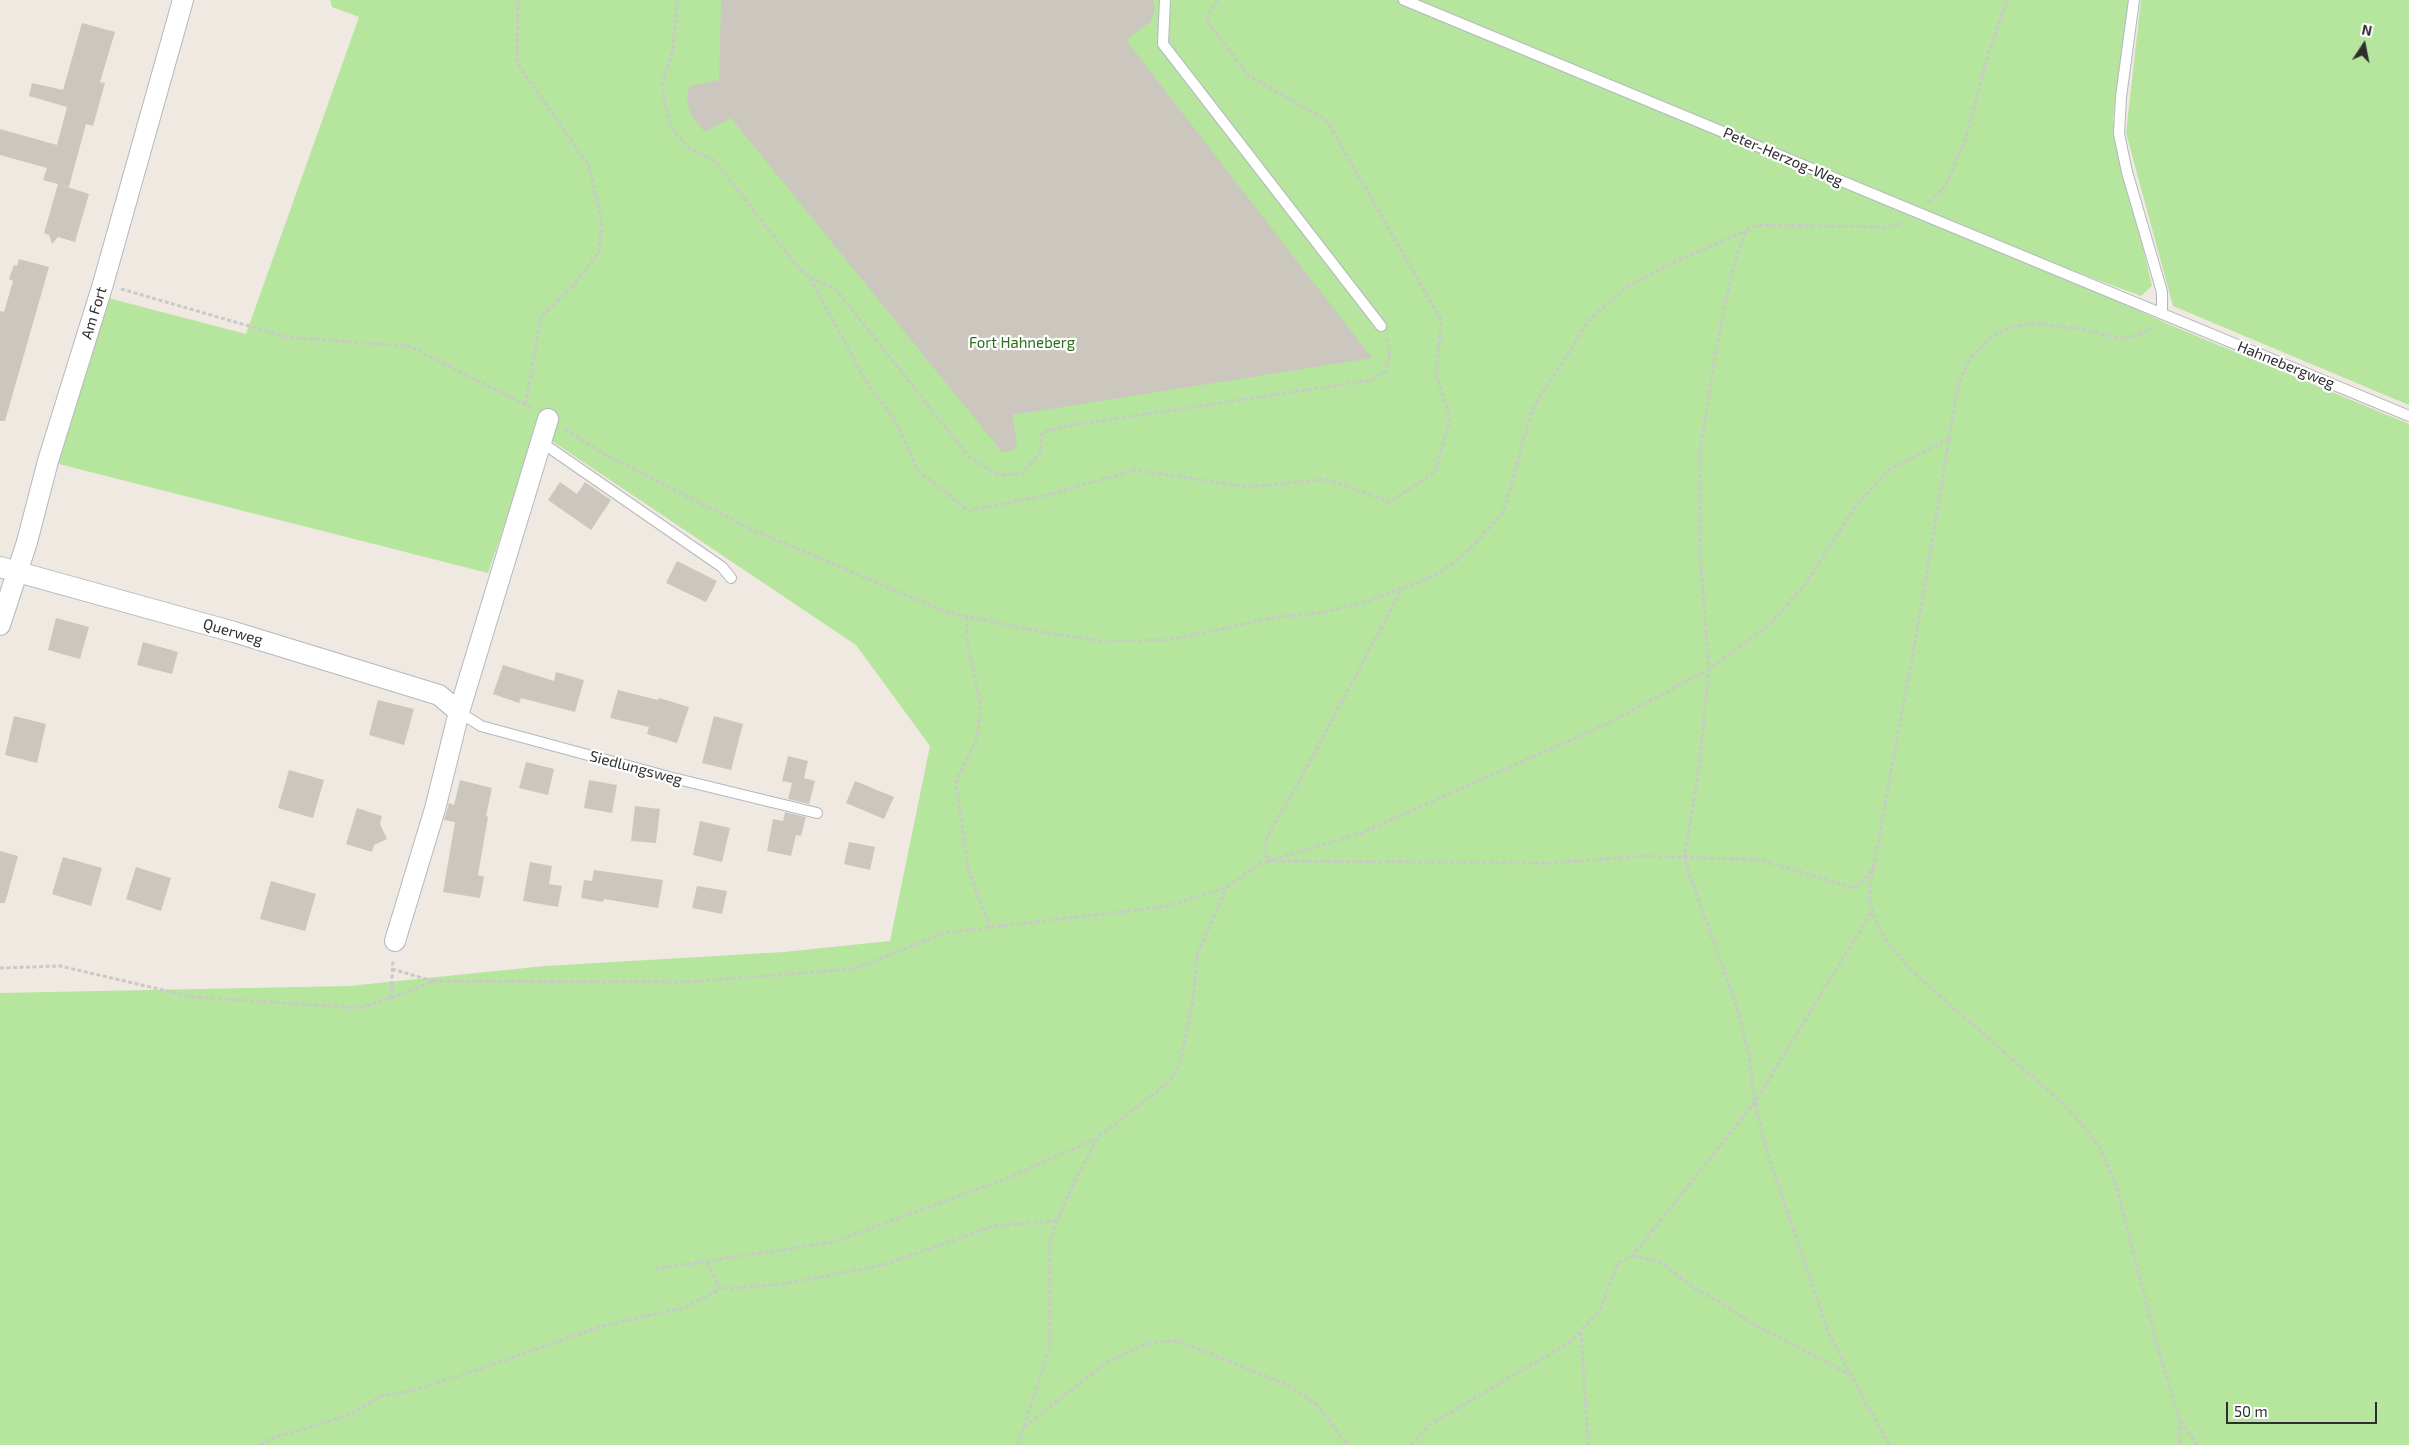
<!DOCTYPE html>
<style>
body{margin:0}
#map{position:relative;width:2409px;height:1445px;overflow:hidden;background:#efe9e1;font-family:"Exo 2",sans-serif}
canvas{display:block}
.north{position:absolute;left:2339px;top:20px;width:50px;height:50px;-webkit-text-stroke:4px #fff;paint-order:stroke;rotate:11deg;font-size:14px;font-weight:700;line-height:20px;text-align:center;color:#2e2e2e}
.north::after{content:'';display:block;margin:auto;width:18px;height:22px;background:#2e2e2e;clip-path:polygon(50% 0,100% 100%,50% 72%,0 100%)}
.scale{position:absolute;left:2226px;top:1402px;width:151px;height:22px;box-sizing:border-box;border:2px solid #2e2e2e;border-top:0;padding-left:6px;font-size:15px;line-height:18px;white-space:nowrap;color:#2e2e2e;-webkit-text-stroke:4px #fff;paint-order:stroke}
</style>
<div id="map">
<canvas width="2409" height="1445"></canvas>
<div class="north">N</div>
<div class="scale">50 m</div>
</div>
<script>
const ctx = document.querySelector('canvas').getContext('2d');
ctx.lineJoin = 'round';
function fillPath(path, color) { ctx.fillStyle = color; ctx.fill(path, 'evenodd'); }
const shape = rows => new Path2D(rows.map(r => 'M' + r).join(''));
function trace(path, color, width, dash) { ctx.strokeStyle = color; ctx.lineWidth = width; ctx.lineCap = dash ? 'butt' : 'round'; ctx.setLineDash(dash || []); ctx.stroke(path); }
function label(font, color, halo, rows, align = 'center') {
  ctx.font = font + ' "Exo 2",sans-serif'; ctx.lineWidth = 4.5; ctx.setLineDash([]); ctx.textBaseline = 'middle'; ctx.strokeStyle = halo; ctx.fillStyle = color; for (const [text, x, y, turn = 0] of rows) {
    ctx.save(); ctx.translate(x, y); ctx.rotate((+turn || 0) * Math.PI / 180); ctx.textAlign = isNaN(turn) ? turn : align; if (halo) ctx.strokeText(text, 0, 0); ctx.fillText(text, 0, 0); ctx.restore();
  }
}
fillPath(shape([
 [330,0,2129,0,2113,119,2152,286,2141,296,1949,225,2175,327,2409,424,2409,1445,0,1445,0,993,349,986,545,966,784,952,890,941,930,746,856,645,537,431,488,573,55,463,108,298,246,334,359,17,332,7],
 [2141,0,2409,0,2409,405,2173,306,2126,133]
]), '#b6e59e');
fillPath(shape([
 [721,0,1153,0,1155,10,1151,21,1126,40,1372,358,1012,415,1017,443,1016,448,1008,452,1002,452,731,118,705,132,691,116,687,100,689,86,719,80],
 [82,23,115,32,100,82,105,83,93,126,86,124,69,187,43,180,47,168,0,155,0,129,57,145,67,107,29,96,32,83,63,90],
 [58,184,89,194,75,242,58,237,52,244,49,235,44,233],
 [19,259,49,267,5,421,0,421,0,311,4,312,13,281,9,279,14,265,17,266],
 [560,482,577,494,585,482,611,500,591,530,548,500],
 [677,561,717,581,706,602,666,583],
 [56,618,89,627,80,659,48,650],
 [143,642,178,652,172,674,137,665],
 [503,665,554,681,556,672,584,680,575,712,521,698,519,703,493,694],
 [618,690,658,700,659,698,689,707,677,743,647,734,649,727,610,718],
 [378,700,414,709,404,745,369,735],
 [14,716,46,724,37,763,5,755],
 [714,716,743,724,731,770,702,763],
 [788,756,808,761,804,778,815,781,809,804,788,799,792,783,782,781],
 [526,762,554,769,548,795,519,788],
 [289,770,324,780,313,818,278,808],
 [460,780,492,788,486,816,488,817,478,875,484,877,480,898,443,892,455,822,444,820,449,803,454,805],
 [589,780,617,785,612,813,584,808],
 [855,781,894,797,884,819,846,803],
 [635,806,660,809,656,843,631,841],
 [357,808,382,816,380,824,387,839,374,845,372,852,346,844],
 [785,812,806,817,801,836,796,835,791,856,767,851,773,819,783,821],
 [700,821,730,828,722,862,693,855],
 [849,842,875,847,870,870,844,864],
 [0,851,18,856,5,903,0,903],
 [63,857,102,868,91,906,52,894],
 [530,862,552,866,549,884,562,886,558,907,523,901],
 [136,867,171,878,161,911,126,899],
 [594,870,663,880,658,908,604,899,603,902,581,898,584,880,592,881],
 [271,881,316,894,305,931,260,919],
 [697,886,727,891,722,914,692,908]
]), '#cbc7bf');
const service = shape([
 [1165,0,1163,44,1381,326],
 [1404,0,2409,416],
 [2134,0,2121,97,2119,134,2127,172,2162,292,2162,314],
 [541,442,722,567,731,578],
 [459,712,481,726,669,777,817,813]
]);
const minor = shape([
 [0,567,234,632,439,695,459,712],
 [0,625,27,542,48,461,103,284,183,0],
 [395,941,435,809,459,712,548,419]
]);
trace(service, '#b4b7c1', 12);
trace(minor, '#b4b7c1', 22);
trace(shape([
 [518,0,517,63,589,166,602,223,599,252,573,286,541,317,526,403],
 [677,0,673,49,662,86,670,126,688,147,715,161,796,265,810,278,835,288,969,457,999,475,1022,474,1040,453,1042,433,1061,427,1372,380,1386,371,1390,351,1386,338],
 [1929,203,1946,185,1965,140,1990,48,2007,0],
 [810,278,868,385,894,418,918,471,969,511,1047,495,1135,470,1248,487,1326,479,1390,502,1436,471,1450,417,1436,376,1441,320,1327,121,1248,75,1206,20,1217,0],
 [121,289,287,337,409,346,532,408],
 [2154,327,2137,336,2119,338,2082,329,2031,323,2011,327,1992,336,1970,358,1958,385,1922,603,1870,886,1870,906,1884,938,1913,972,2059,1100,2081,1123,2099,1146,2117,1188,2157,1346,2180,1421,2179,1445],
 [565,429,604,454,753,530,946,612,1047,633,1102,641,1169,640,1272,618,1325,612,1363,603,1436,575,1452,564,1468,551,1503,513,1532,410,1589,320,1624,289,1670,264,1745,231],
 [967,617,966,636,981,707,977,738,956,782,968,869,990,927],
 [1874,865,1865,880,1854,888,1761,860,1646,856,1551,863,1269,861,1361,833,1607,724,1709,669,1700,555,1700,451,1718,339,1733,268,1746,230,1758,225,1886,227,1903,223],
 [0,968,60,966,193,997,360,1008,391,998,433,981,686,982,854,969,944,933,1168,906,1227,887,1259,864,1269,861,1264,850,1267,836,1298,784,1402,589],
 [392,969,433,981],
 [391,998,393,959],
 [1633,1256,1661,1262,1693,1288,1722,1303,1751,1323,1849,1374],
 [707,1263,720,1289,783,1284,883,1265,994,1226,1057,1221],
 [655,1269,833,1242,1003,1180,1098,1138],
 [1581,1332,1588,1445],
 [2180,1421,2197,1445],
 [1024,1427,1104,1364,1146,1344,1170,1341,1181,1342,1290,1386,1317,1405,1348,1445],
 [260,1445,270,1439,352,1414,381,1396,415,1390,483,1368,599,1327,686,1307,720,1289],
 [1018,1445,1050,1346,1050,1241,1057,1221,1075,1180,1098,1137,1169,1082,1180,1063,1193,1000,1198,952,1227,887],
 [1411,1445,1429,1425,1570,1342,1600,1310,1618,1263,1632,1256,1755,1102,1872,911],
 [1889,1445,1829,1334,1768,1155,1755,1102,1749,1056,1737,1007,1684,859,1699,768,1709,669,1770,624,1806,583,1856,506,1887,471,1948,439]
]), '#c9c9c9', 3, [4, 2.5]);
trace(service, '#fff', 10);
trace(minor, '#fff', 20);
label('15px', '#2e2e2e', '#fff', [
 ["Peter-Herzog-Weg",1783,157,23],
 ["Am Fort",94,313,-73],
 ["Hahnebergweg",2286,365,22],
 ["Querweg",233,632,16],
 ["Siedlungsweg",636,768,15]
]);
label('15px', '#2c6e1b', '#fff', [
 ["Fort Hahneberg",1022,343]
]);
</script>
